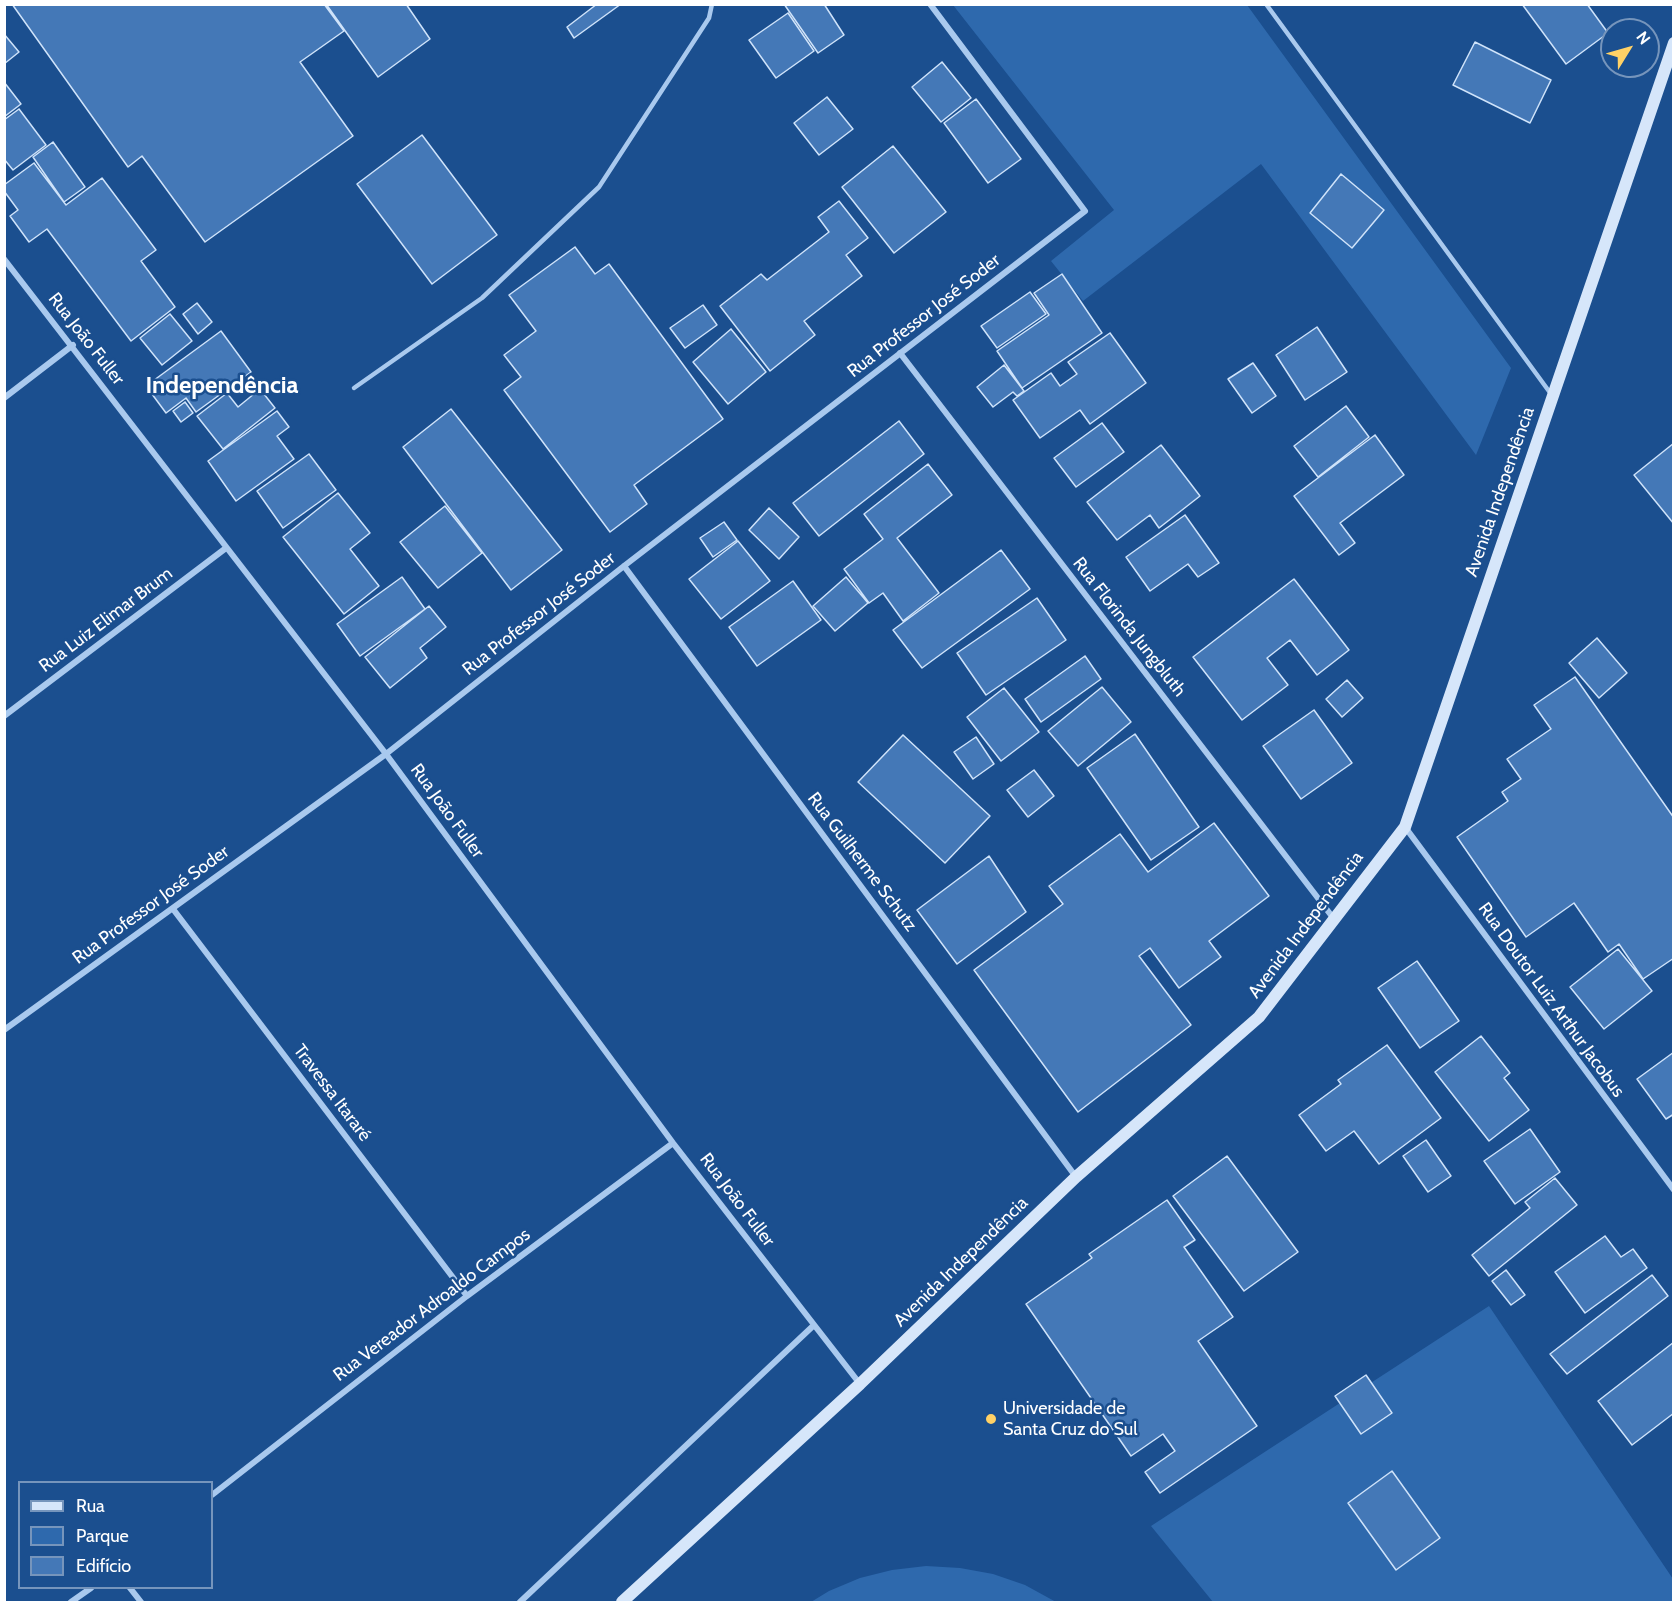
<!DOCTYPE html>
<meta charset="utf-8">
<style>
body{margin:0}
#map{position:relative;width:1678px;height:1607px;overflow:hidden;background:#1b4f8f;font-family:Cabin,sans-serif}
canvas{display:block}
.frame{position:absolute;inset:0;border:6px solid #fff;pointer-events:none}
.legend{position:absolute;left:18px;top:1481px;width:195px;height:108px;box-sizing:border-box;background:#1b4f8f;border:2px solid #7695bc;margin:0;padding:8px 10px;list-style:none;font-size:18px;color:#fff}
.legend li{display:flex;align-items:center;gap:12px;height:30px}
.legend b{width:30px;border:2px solid #7695bc}
.north{position:absolute;left:1600px;top:18px;width:60px;height:60px;box-sizing:border-box;background:#1b4f8f;border:2px solid #7695bc;border-radius:50%;rotate:53deg;font-size:16px;font-weight:700;line-height:24px;text-align:center;color:#fff}
.north::after{content:'';display:block;margin:auto;width:21px;height:27px;background:#ffd166;clip-path:polygon(50% 0,100% 100%,50% 72%,0 100%)}
</style>
<div id="map">
<canvas width="1678" height="1607"></canvas>
<div class="frame"></div>
<ul class="legend">
<li><b style="height:8px;background:#d6e6fa"></b>Rua</li>
<li><b style="height:16px;background:#2e69ad"></b>Parque</li>
<li><b style="height:16px;background:#4478b7"></b>Edifício</li>
</ul>
<div class="north">N</div>
</div>
<script>
const ctx = document.querySelector('canvas').getContext('2d');
ctx.lineJoin = 'round';
function fillPath(path, color) { ctx.fillStyle = color; ctx.fill(path, 'evenodd'); }
const shape = rows => new Path2D(rows.map(r => 'M' + r).join(''));
function trace(path, color, width, dash) { ctx.strokeStyle = color; ctx.lineWidth = width; ctx.lineCap = dash ? 'butt' : 'round'; ctx.setLineDash(dash || []); ctx.stroke(path); }
function label(font, color, halo, rows, align = 'center') {
  ctx.font = font + ' Cabin,sans-serif'; ctx.lineWidth = 5; ctx.setLineDash([]); ctx.textBaseline = 'middle'; ctx.strokeStyle = halo; ctx.fillStyle = color; for (const [text, x, y, turn = 0] of rows) {
    ctx.save(); ctx.translate(x, y); ctx.rotate((+turn || 0) * Math.PI / 180); ctx.textAlign = isNaN(turn) ? turn : align; if (halo) ctx.strokeText(text, 0, 0); ctx.fillText(text, 0, 0); ctx.restore();
  }
}
fillPath(shape([
 [953,5,1247,5,1511,368,1476,455,1261,164,1083,301,1051,261,1114,210],
 [1489,1306,1673,1579,1673,1602,1213,1602,1151,1526],
 [926,1566,960,1568,993,1574,1025,1585,1056,1602,811,1602,829,1591,860,1578,892,1570]
]), '#2e69ad');
const building = shape([
 [12,4,324,4,344,31,300,62,353,136,205,242,142,156,128,167,12,4],
 [326,4,406,4,430,39,378,77,326,4],
 [597,4,621,4,574,38,567,27,597,4],
 [784,4,824,4,844,35,818,53,784,4],
 [1522,4,1587,4,1608,33,1566,64,1522,4],
 [788,13,814,51,776,78,749,40,788,13],
 [4,34,19,52,4,64,4,34],
 [1475,42,1551,80,1530,123,1453,85,1475,42],
 [942,62,971,98,941,122,912,87,942,62],
 [4,82,21,104,4,117,4,82],
 [827,97,853,129,819,155,794,123,827,97],
 [976,99,1021,159,988,183,944,123,976,99],
 [19,109,46,145,13,170,4,159,4,120,19,109],
 [422,135,497,235,432,284,357,184,422,135],
 [53,142,85,187,64,202,33,157,53,142],
 [893,146,946,212,894,253,842,187,893,146],
 [34,163,66,205,102,178,156,250,141,261,175,307,131,341,47,229,29,242,10,216,18,210,4,191,4,185,34,163],
 [1341,174,1384,210,1352,248,1310,213,1341,174],
 [839,201,868,238,846,255,862,276,804,321,815,335,770,371,720,306,761,274,767,280,829,232,818,217,839,201],
 [575,247,595,274,609,264,723,419,634,485,647,504,610,532,504,390,521,377,504,355,536,331,509,295,575,247],
 [1062,274,1102,333,1022,388,997,351,1049,315,1034,293,1062,274],
 [1030,292,1046,314,997,348,981,326,1030,292],
 [197,303,212,322,198,334,183,314,197,303],
 [703,305,717,325,685,348,670,328,703,305],
 [170,314,192,341,162,365,140,338,170,314],
 [1317,327,1347,372,1305,400,1276,355,1317,327],
 [731,329,766,372,728,404,693,362,731,329],
 [221,331,251,372,196,412,186,398,166,413,146,386,221,331],
 [1110,333,1146,383,1090,424,1080,410,1040,438,1013,400,1051,373,1060,386,1077,374,1068,362,1110,333],
 [1253,363,1276,396,1252,413,1228,379,1253,363],
 [1004,365,1024,391,1017,396,1013,392,993,407,977,387,1004,365],
 [260,389,275,408,223,449,197,416,227,393,238,407,260,389],
 [185,402,193,413,181,422,173,411,185,402],
 [1346,406,1369,437,1318,477,1294,446,1346,406],
 [451,409,562,550,511,590,403,447,451,409],
 [277,411,289,427,277,436,294,459,236,501,208,461,277,411],
 [899,421,924,454,819,536,793,503,899,421],
 [1102,423,1124,452,1076,487,1054,458,1102,423],
 [1375,435,1404,475,1340,523,1355,543,1339,555,1294,496,1375,435],
 [1674,443,1674,524,1634,475,1674,443],
 [1161,445,1200,496,1159,528,1150,515,1117,540,1087,502,1161,445],
 [309,454,336,490,283,528,257,491,309,454],
 [928,464,952,495,897,538,939,593,903,621,883,593,869,603,844,569,883,539,864,514,928,464],
 [338,493,370,533,350,549,379,586,344,614,283,537,338,493],
 [445,506,482,553,438,588,400,542,445,506],
 [769,508,799,537,779,559,749,530,769,508],
 [1185,515,1219,563,1198,577,1188,564,1150,591,1126,557,1185,515],
 [724,522,737,540,713,557,700,538,724,522],
 [738,541,770,581,721,619,689,579,738,541],
 [1001,550,1030,589,922,668,893,630,1001,550],
 [402,577,425,609,360,656,337,624,402,577],
 [846,577,868,603,835,631,813,606,846,577],
 [1294,579,1349,650,1317,675,1290,640,1267,658,1288,685,1242,720,1193,657,1294,579],
 [793,581,821,620,757,666,729,627,793,581],
 [1037,598,1066,640,986,695,957,653,1037,598],
 [429,606,446,627,420,648,427,658,390,688,365,657,429,606],
 [1597,638,1627,673,1599,698,1569,663,1597,638],
 [1085,656,1101,679,1041,722,1025,699,1085,656],
 [1575,677,1674,818,1674,958,1643,979,1619,944,1608,952,1574,903,1526,937,1457,837,1508,801,1502,792,1521,779,1507,759,1551,729,1534,705,1575,677],
 [1347,680,1363,698,1342,717,1326,699,1347,680],
 [1102,687,1131,722,1078,766,1048,731,1102,687],
 [1004,688,1039,732,1001,761,967,717,1004,688],
 [1314,710,1352,763,1301,799,1263,746,1314,710],
 [1135,734,1199,827,1151,860,1087,768,1135,734],
 [903,735,990,816,945,863,858,782,903,735],
 [976,737,994,764,973,779,954,752,976,737],
 [1034,770,1054,796,1028,817,1007,790,1034,770],
 [1214,823,1269,896,1209,941,1221,957,1179,988,1150,948,1139,956,1191,1025,1078,1112,974,970,1063,904,1049,886,1120,834,1148,872,1214,823],
 [989,856,1026,912,957,964,917,910,989,856],
 [1618,949,1652,991,1604,1029,1570,987,1618,949],
 [1417,961,1459,1021,1420,1048,1378,988,1417,961],
 [1481,1036,1510,1073,1504,1078,1529,1110,1489,1141,1435,1072,1481,1036],
 [1387,1045,1441,1118,1379,1164,1354,1131,1326,1151,1299,1115,1341,1084,1338,1080,1387,1045],
 [1674,1052,1674,1114,1666,1119,1637,1079,1674,1052],
 [1530,1129,1560,1172,1515,1204,1484,1161,1530,1129],
 [1426,1140,1451,1176,1428,1192,1403,1156,1426,1140],
 [1227,1156,1298,1252,1244,1291,1173,1196,1227,1156],
 [1555,1178,1577,1205,1489,1276,1472,1255,1530,1208,1525,1202,1555,1178],
 [1167,1200,1195,1240,1184,1247,1233,1317,1198,1341,1257,1426,1160,1493,1145,1472,1175,1451,1163,1434,1131,1456,1026,1304,1092,1258,1089,1254,1167,1200],
 [1605,1236,1621,1257,1633,1249,1647,1268,1585,1313,1555,1272,1605,1236],
 [1506,1270,1525,1295,1511,1305,1492,1281,1506,1270],
 [1652,1275,1668,1296,1567,1374,1550,1354,1652,1275],
 [1674,1342,1674,1413,1632,1445,1598,1401,1674,1342],
 [1366,1375,1392,1413,1361,1434,1335,1396,1366,1375],
 [1392,1471,1440,1538,1396,1570,1348,1503,1392,1471]
]);
fillPath(building, '#4478b7');
trace(building, '#cfe3fa', 1.5);
trace(shape([
 [1266,4,1551,394],
 [354,388,482,298,599,187,709,18,712,4]
]), '#a9c9ee', 4.5);
trace(shape([
 [4,259,386,754,673,1143,860,1384],
 [900,353,1334,919],
 [4,398,73,345],
 [624,566,1076,1177],
 [4,716,226,548],
 [1405,827,1674,1190],
 [173,909,467,1296],
 [4,1030,386,754,624,566,1085,211,930,4],
 [212,1495,467,1296,673,1143],
 [130,1588,141,1602],
 [71,1602,91,1588],
 [520,1602,813,1326]
]), '#a9c9ee', 6);
trace(shape([
 [622,1602,860,1384,1076,1177,1259,1017,1405,827,1674,43]
]), '#d6e6fa', 12);
for (const [x, y, r, color] of [
 [991,1419,6,"#ffd166"]
]) { const dot = new Path2D(); dot.arc(x, y, r, 0, 2 * Math.PI); ctx.fillStyle = color; ctx.fill(dot); trace(dot, '#1b4f8f', 2); }
label('18px', '#fff', '#1b4f8f', [
 ["Rua Professor José Soder",924,316,-38],
 ["Rua João Fuller",86,339,52],
 ["Avenida Independência",1500,492,-71],
 ["Rua Professor José Soder",539,614,-38],
 ["Rua Luiz Elimar Brum",106,620,-37],
 ["Rua Florinda Jungbluth",1129,627,52],
 ["Rua João Fuller",447,811,54],
 ["Rua Guilherme Schutz",862,862,53],
 ["Rua Professor José Soder",151,905,-36],
 ["Avenida Independência",1306,925,-53],
 ["Rua Doutor Luiz Arthur Jacobus",1551,1000,54],
 ["Travessa Itararé",332,1093,53],
 ["Rua João Fuller",737,1200,53],
 ["Avenida Independência",961,1262,-44],
 ["Rua Vereador Adroaldo Campos",432,1305,-37]
]);
label('18px', '#fff', '#1b4f8f', [
 ["Universidade de",1003,1409],
 ["Santa Cruz do Sul",1003,1430]
], 'left');
label('bold 24px', '#fff', '#1b4f8f', [
 ["Independência",222,386]
]);
</script>
